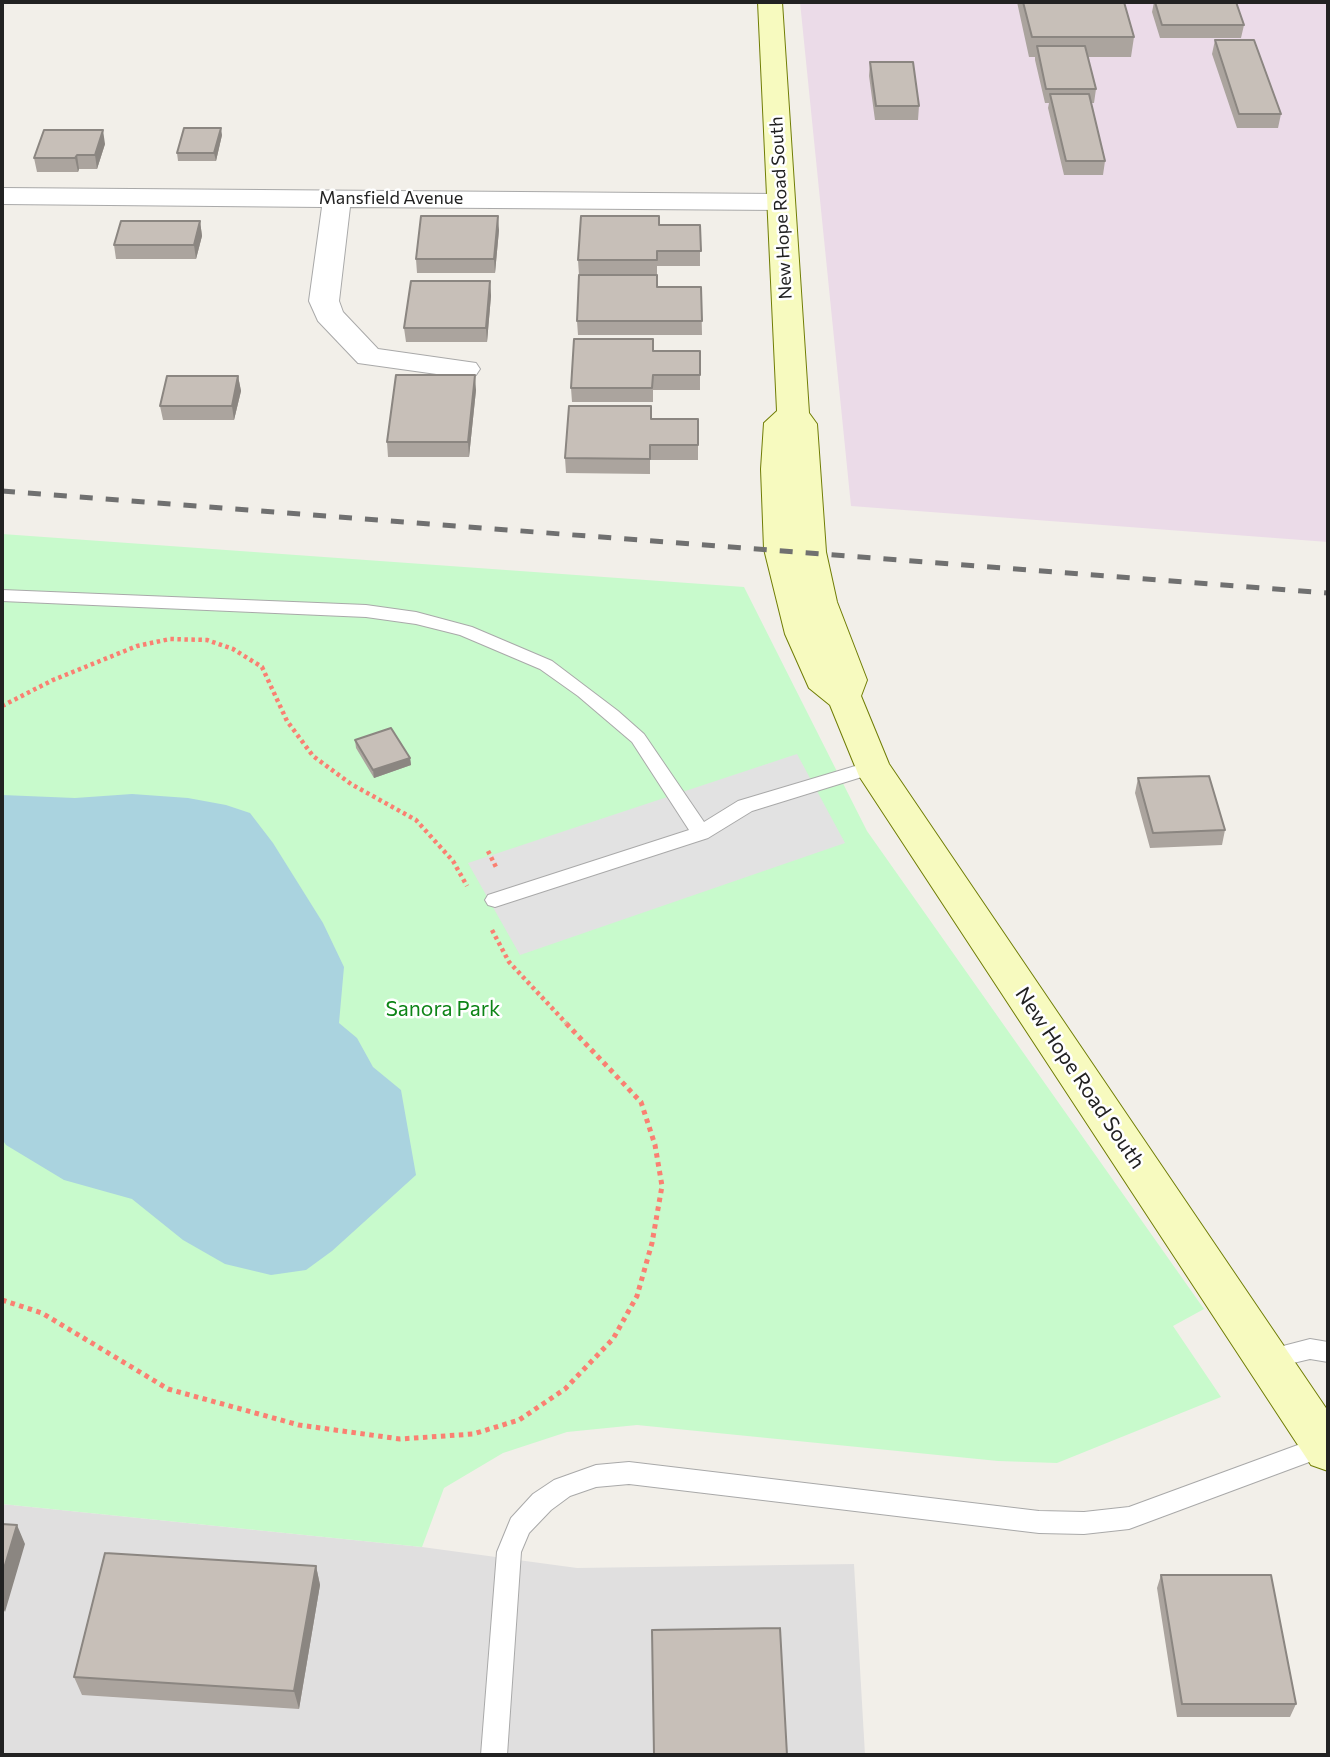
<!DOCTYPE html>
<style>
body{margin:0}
#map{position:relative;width:1330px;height:1757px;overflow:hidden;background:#f2efe9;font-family:Commissioner,sans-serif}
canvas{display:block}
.frame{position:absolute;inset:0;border:4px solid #222;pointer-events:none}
</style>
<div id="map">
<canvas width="1330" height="1757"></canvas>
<div class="frame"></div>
</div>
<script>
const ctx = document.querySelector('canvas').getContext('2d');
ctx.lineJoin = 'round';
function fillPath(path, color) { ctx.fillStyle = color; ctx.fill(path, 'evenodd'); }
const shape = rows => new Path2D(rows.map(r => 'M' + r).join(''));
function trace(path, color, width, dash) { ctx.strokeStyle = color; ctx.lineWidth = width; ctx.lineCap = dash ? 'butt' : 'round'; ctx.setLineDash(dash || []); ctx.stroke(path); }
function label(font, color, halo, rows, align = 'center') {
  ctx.font = font + ' Commissioner,sans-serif'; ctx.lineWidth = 5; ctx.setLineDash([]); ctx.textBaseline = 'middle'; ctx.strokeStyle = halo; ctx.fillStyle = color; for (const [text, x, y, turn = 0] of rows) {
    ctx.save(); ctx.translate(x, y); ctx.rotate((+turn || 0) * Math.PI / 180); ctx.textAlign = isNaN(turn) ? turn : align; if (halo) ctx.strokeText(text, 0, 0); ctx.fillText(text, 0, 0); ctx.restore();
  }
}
fillPath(shape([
 [2,1504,422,1547,577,1568,854,1564,865,1755,2,1755]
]), '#e0dfdf');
fillPath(shape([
 [800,2,1328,2,1328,542,851,506]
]), '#ebdbe8');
fillPath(shape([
 [2,534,744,587,867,831,1204,1309,1173,1326,1221,1397,1057,1463,998,1461,637,1425,567,1432,503,1453,444,1488,422,1547,2,1504]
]), '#c8facc');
fillPath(shape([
 [797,754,845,843,520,955,468,863]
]), '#e2e2e2');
fillPath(shape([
 [132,794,188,798,226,805,250,813,273,843,323,923,344,967,339,1023,357,1038,373,1067,401,1090,416,1175,332,1251,306,1270,271,1275,225,1264,183,1240,132,1199,64,1180,6,1145,2,1139,2,795,75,798]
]), '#aad3df');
const lane = shape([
 [2,590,366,605,416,612,472,627,552,661,618,711,644,734,704,822,738,801,872,761,878,762,881,767,878,772,752,811,708,838,495,907,488,905,485,900,488,895,689,830,632,742,578,696,540,669,460,635,416,624,366,617,2,601,2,590],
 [1310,1339,1328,1342,1328,1362,1310,1359,1268,1369,1260,1366,1257,1359,1260,1352,1310,1339],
 [1325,1435,1328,1437,1328,1455,1129,1529,1084,1534,1039,1533,629,1484,596,1487,570,1496,551,1510,529,1533,521,1552,507,1755,481,1755,497,1552,511,1518,533,1494,554,1480,596,1465,629,1462,1039,1511,1084,1512,1129,1507,1325,1435]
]);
const street = shape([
 [2,188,780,194,790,196,794,202,790,208,780,210,350,207,339,301,343,312,378,349,476,363,480,369,476,375,465,378,358,363,318,321,309,301,322,207,2,204,2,188]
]);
const secondary = shape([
 [758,2,782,2,809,413,817,424,826,552,837,602,867,680,861,696,889,764,1328,1411,1328,1471,1311,1465,859,776,830,705,809,688,785,634,764,549,761,469,764,423,777,411,758,2]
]);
trace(lane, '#a9a9a9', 2);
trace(street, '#a9a9a9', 2);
trace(secondary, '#707d05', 2);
trace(shape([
 [2,706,53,680,137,646,170,639,207,640,233,649,262,667,287,721,313,756,351,784,416,820,453,861,467,886],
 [488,851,497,869],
 [492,930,509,962,566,1023]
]), '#fa8072', 4.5, [3.5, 3.5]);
trace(shape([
 [2,1300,42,1313,168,1389,299,1425,400,1439,473,1434,519,1420,565,1389,613,1339,637,1296,652,1243,662,1186,655,1145,641,1102,564,1021]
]), '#fa8072', 5, [4.5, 4.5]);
fillPath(lane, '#fff');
fillPath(street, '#fff');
fillPath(secondary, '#f7fabf');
trace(shape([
 [2,491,1328,593]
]), '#707070', 5, [13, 13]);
fillPath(shape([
 [1017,2,1124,2,1134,37,1131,57,1087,57,1096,89,1094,103,1091,103,1105,161,1103,175,1064,175,1048,108,1049,103,1045,103,1035,60,1035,57,1029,57],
 [1154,2,1241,2,1240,4,1237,4,1244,25,1241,38,1160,38,1152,12],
 [1215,40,1281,114,1278,128,1237,128,1212,54],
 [870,62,919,106,918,120,875,120,869,76],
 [222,135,216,161,178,161,177,153],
 [105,144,97,169,79,169,78,172,37,172,34,158],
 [200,221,202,236,196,259,116,259,114,245],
 [659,225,700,225,700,266,657,266,657,275,579,275,578,260],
 [499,230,495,273,417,273,416,259],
 [490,281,491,296,487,342,406,342,404,328],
 [657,287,701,287,702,335,578,335,577,321],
 [653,351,700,351,700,390,653,390,653,402,572,402,571,388],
 [238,376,241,391,234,420,163,420,160,406],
 [476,390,469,457,388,457,387,442],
 [651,419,698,419,698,460,650,460,650,474,566,473,565,458],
 [355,740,410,758,411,765,374,778,356,748],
 [1138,778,1225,830,1222,845,1150,848,1135,793],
 [316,1566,320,1585,299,1709,82,1695,74,1677],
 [1161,1575,1296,1704,1290,1717,1177,1717,1157,1588]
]), '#aba49e');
fillPath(shape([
 [221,128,222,135,216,161,214,153],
 [103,130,105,144,97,169,95,155],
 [77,155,79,169,78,172,75,158],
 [498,216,499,230,495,273,494,259],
 [200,221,202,236,196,259,194,245],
 [490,281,491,296,487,342,486,328],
 [475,375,476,390,469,457,468,442],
 [238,376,241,391,234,420,232,406],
 [410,758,411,765,374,778,373,770],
 [17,1525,25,1544,5,1612,2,1606,2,1575],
 [316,1566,320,1585,299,1709,294,1691]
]), '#8b8681');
const building = shape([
 [1023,2,1124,2,1134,37,1032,37,1023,2],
 [1155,2,1236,2,1244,25,1162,25,1155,2],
 [1215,40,1254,40,1281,114,1239,114,1215,40],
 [1037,46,1085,46,1096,89,1046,89,1037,46],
 [870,62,913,62,919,106,876,106,870,62],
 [1050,94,1089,94,1105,161,1066,161,1050,94],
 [184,128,221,128,214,153,177,153,184,128],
 [44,130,103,130,95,155,77,155,75,158,34,158,44,130],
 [421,216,498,216,494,259,416,259,421,216],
 [581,216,659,216,659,225,700,225,701,251,657,251,657,260,578,260,581,216],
 [121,221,200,221,194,245,114,245,121,221],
 [579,275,657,275,657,287,701,287,702,321,577,321,579,275],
 [411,281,490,281,486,328,404,328,411,281],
 [574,339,653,339,653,351,700,351,700,375,653,375,652,388,571,388,574,339],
 [396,375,475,375,468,442,387,442,396,375],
 [167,376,238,376,232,406,160,406,167,376],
 [569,406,651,406,651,419,698,419,698,445,650,445,650,459,565,458,569,406],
 [391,728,410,758,373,770,355,740,391,728],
 [1209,776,1225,830,1153,833,1138,778,1209,776],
 [2,1524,17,1525,2,1575,2,1524],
 [105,1553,316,1566,294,1691,74,1677,105,1553],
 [1161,1575,1271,1575,1296,1704,1182,1704,1161,1575],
 [780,1628,787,1755,654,1755,652,1630,780,1628]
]);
fillPath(building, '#c7bfb8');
trace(building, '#8b8681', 2);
label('18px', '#222', '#fff', [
 ["Mansfield Avenue",391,198],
 ["New Hope Road South",781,208,-93]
]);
label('21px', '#0c8416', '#fff', [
 ["Sanora Park",443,1009]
]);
label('21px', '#222', '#fff', [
 ["New Hope Road South",1080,1078,56]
]);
</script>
